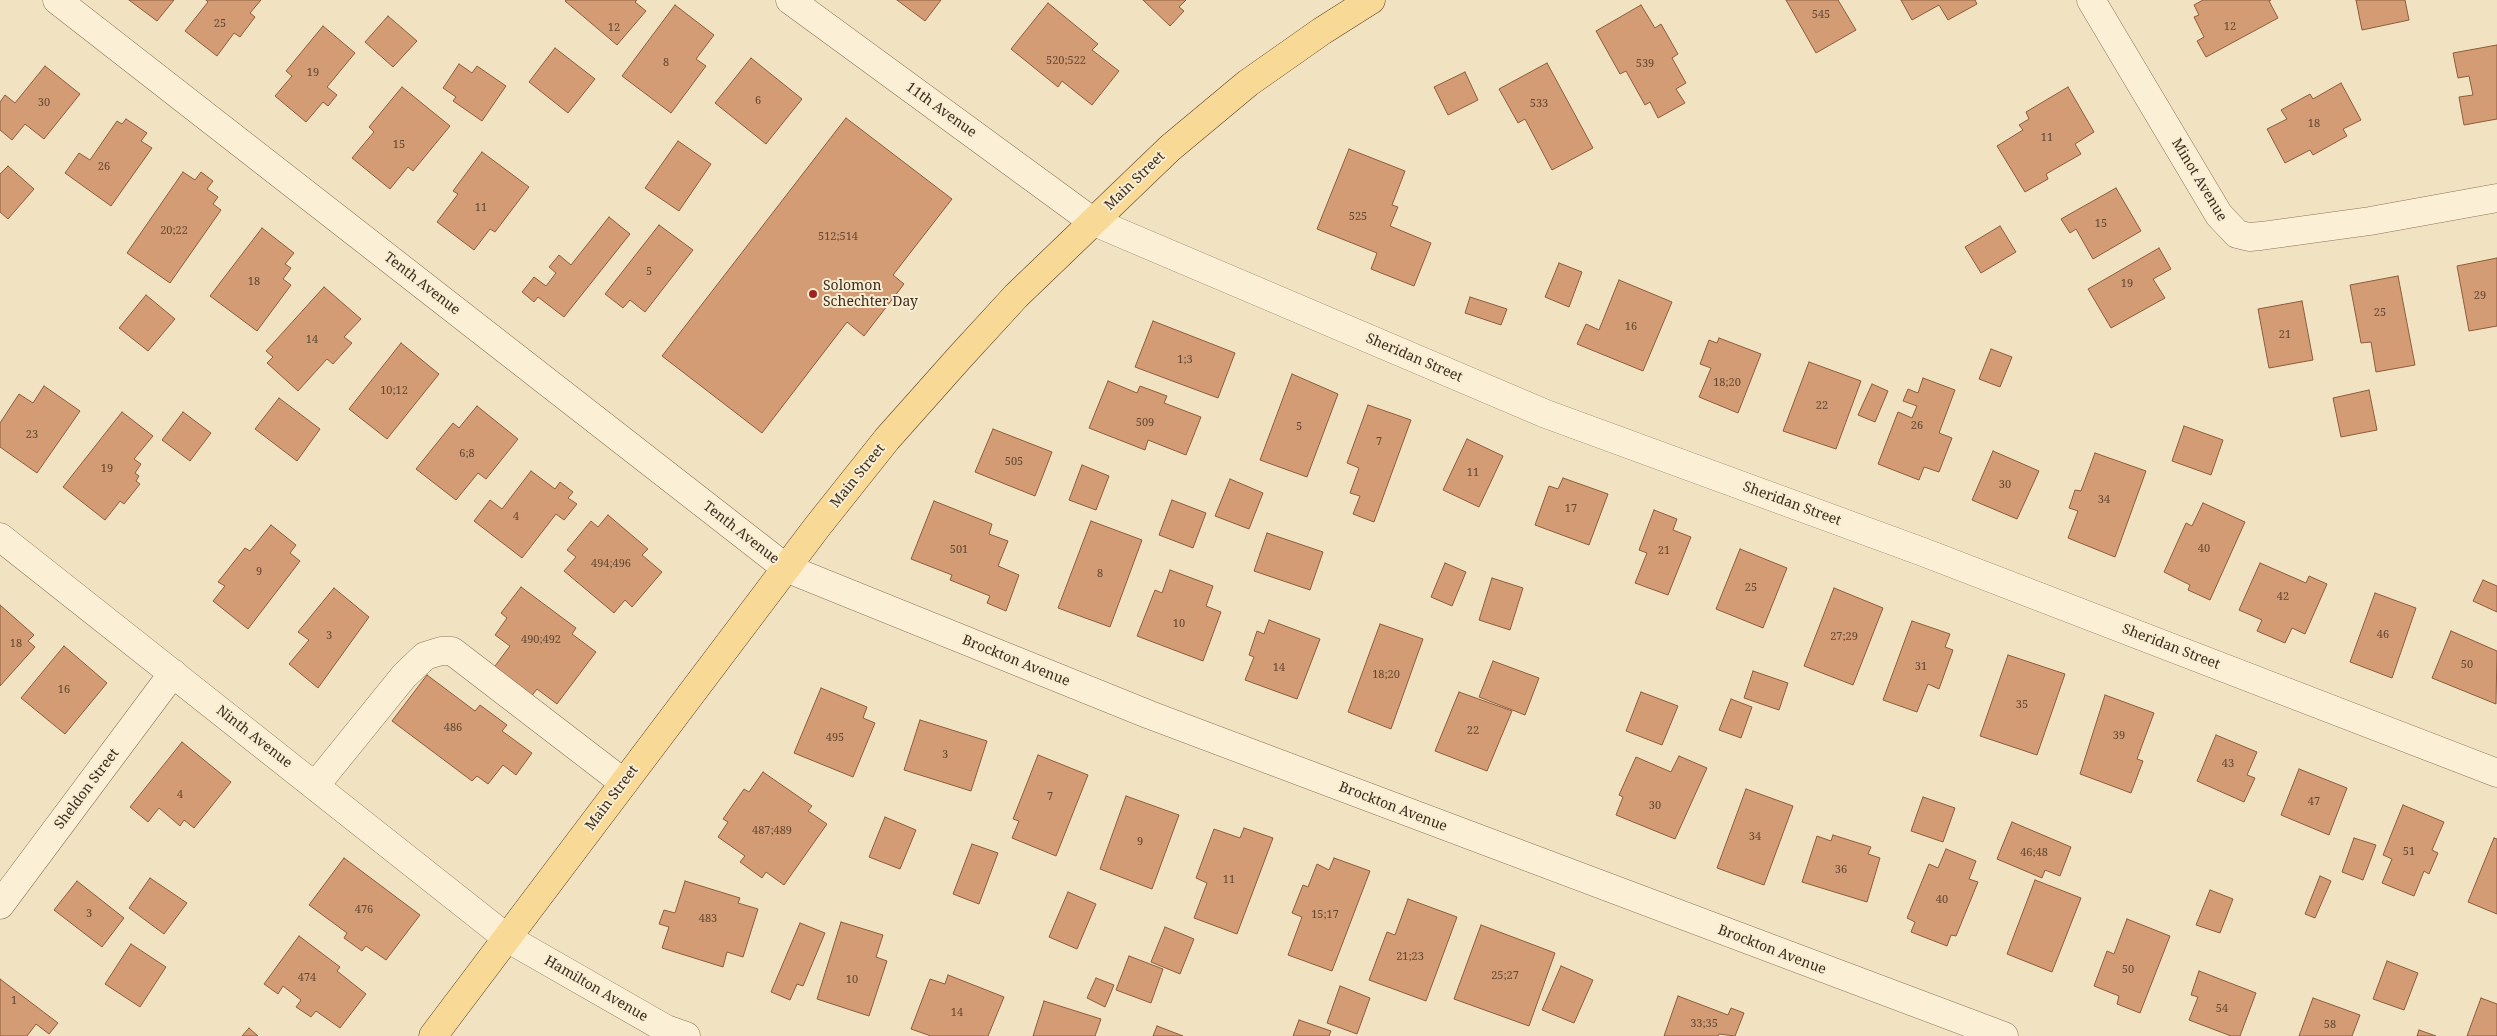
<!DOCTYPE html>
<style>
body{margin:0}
canvas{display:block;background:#f1e3c2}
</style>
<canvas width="2497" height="1036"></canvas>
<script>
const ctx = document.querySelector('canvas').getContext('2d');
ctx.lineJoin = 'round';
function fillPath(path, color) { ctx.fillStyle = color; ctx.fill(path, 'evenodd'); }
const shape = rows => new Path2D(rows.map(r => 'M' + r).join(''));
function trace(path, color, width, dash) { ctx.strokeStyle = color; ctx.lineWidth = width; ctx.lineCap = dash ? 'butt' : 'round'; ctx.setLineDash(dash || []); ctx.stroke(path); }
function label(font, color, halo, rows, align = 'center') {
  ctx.font = font + ' "Noto Serif",serif'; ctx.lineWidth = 4; ctx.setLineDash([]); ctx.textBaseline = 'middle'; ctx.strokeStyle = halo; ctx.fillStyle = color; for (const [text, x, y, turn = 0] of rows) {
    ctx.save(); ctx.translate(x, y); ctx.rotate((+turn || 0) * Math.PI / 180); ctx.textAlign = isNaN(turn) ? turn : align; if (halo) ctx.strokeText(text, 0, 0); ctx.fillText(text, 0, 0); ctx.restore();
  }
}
const building = shape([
 [129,0,174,0,157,21,129,0],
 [206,0,261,0,250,13,255,17,240,37,234,33,217,56,185,31,208,2,206,0],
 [566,0,637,0,635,2,646,11,617,45,565,1,566,0],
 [897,0,941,0,925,21,897,0],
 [1143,0,1186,0,1179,7,1184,11,1170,26,1143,0],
 [1786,0,1838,0,1856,30,1816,53,1786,0],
 [1901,0,1975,0,1977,4,1948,20,1939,5,1912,20,1901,0],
 [2203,0,2271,0,2269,1,2278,18,2206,57,2197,41,2204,37,2194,17,2199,15,2194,5,2203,0],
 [2356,0,2405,0,2409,20,2362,30,2356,0],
 [1048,3,1098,44,1092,50,1119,71,1092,105,1062,81,1058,87,1011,49,1048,3],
 [675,5,714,35,696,59,706,66,671,113,622,76,675,5],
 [1641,5,1655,28,1661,24,1678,54,1672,58,1686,83,1676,89,1685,103,1658,118,1650,102,1645,105,1626,71,1620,74,1596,31,1641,5],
 [388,16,417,41,393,67,365,42,388,16],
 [323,26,355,53,327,87,337,95,328,106,323,102,306,122,275,96,292,76,286,71,323,26],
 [2497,45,2497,119,2464,125,2459,97,2473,95,2469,76,2458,78,2453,53,2497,45],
 [555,48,595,79,568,113,529,82,555,48],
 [751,58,802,99,766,144,715,103,751,58],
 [1547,63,1593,148,1552,170,1525,119,1518,123,1499,89,1547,63],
 [459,64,472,73,477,66,506,86,482,121,453,101,456,97,443,88,459,64],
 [45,66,80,94,44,139,25,124,12,140,0,130,0,102,5,95,15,103,45,66],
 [1465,72,1478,100,1448,115,1434,87,1465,72],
 [2341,83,2361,120,2343,129,2347,136,2313,155,2310,150,2285,163,2267,129,2287,119,2281,110,2310,94,2313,99,2341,83],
 [402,87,450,126,413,171,408,167,390,189,352,158,374,132,369,127,402,87],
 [2068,87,2094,132,2075,144,2081,154,2046,174,2048,179,2025,192,1997,146,2023,130,2019,125,2029,119,2026,112,2068,87],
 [846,118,952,199,893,275,904,284,864,336,847,322,762,433,662,356,846,118],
 [126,119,147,133,141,141,152,148,111,206,65,173,79,153,90,160,117,121,122,124,126,119],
 [678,141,711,164,679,211,645,188,678,141],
 [1349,149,1405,171,1392,205,1398,207,1390,226,1431,243,1414,286,1371,269,1377,253,1317,229,1349,149],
 [482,152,529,187,495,232,490,229,474,250,437,222,458,194,453,191,482,152],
 [8,166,34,189,8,219,0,212,0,174,8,166],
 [183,172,195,180,201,172,213,181,207,189,218,197,213,204,221,210,170,283,127,253,183,172],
 [2116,188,2141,231,2093,259,2076,229,2070,233,2061,219,2116,188],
 [609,217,630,234,564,317,538,297,534,302,522,292,534,277,546,286,556,273,549,267,559,255,571,265,609,217],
 [659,225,693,250,645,312,630,300,623,308,605,294,659,225],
 [2000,226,2016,252,1981,273,1965,247,2000,226],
 [262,228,294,253,285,264,291,268,283,279,291,285,257,331,210,296,262,228],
 [2159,248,2171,269,2153,279,2165,298,2111,328,2088,289,2159,248],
 [2497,258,2497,326,2469,331,2457,266,2497,258],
 [1559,263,1582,272,1569,307,1545,297,1559,263],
 [2398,276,2415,365,2376,372,2371,342,2361,343,2350,285,2398,276],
 [1619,280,1672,302,1643,371,1577,344,1586,324,1599,330,1619,280],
 [324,287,361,319,344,337,352,343,333,364,327,359,298,391,267,363,273,357,266,351,324,287],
 [146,295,175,319,148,351,119,328,146,295],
 [1470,297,1507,309,1501,325,1465,313,1470,297],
 [2302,301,2313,360,2269,368,2258,309,2302,301],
 [1153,321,1235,353,1218,398,1135,367,1153,321],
 [1719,338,1761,354,1738,413,1699,397,1711,368,1700,364,1709,340,1717,343,1719,338],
 [401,343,439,374,387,439,349,409,401,343],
 [1991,349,2012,357,2000,387,1979,379,1991,349],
 [1809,362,1861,381,1836,449,1783,431,1809,362],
 [1292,374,1338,394,1307,477,1260,460,1292,374],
 [1923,378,1955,390,1939,433,1952,438,1939,472,1924,467,1919,480,1878,464,1898,412,1912,418,1917,406,1903,401,1908,389,1918,393,1923,378],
 [1108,381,1137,393,1140,386,1167,396,1164,403,1201,417,1186,455,1148,440,1145,450,1089,428,1108,381],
 [1872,384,1888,391,1875,422,1858,415,1872,384],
 [44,386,80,411,37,473,0,447,0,423,19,394,33,403,44,386],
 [2369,390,2377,430,2341,437,2333,398,2369,390],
 [279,398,320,429,297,461,255,429,279,398],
 [1368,405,1411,420,1374,522,1353,514,1360,496,1350,493,1359,468,1347,463,1368,405],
 [477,406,518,439,486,479,478,473,456,500,416,469,453,423,459,428,477,406],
 [122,412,153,436,134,459,141,464,135,473,139,476,136,481,140,484,124,504,120,501,105,520,63,487,122,412],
 [183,412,211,433,190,461,162,440,183,412],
 [2184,426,2223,440,2211,475,2172,461,2184,426],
 [993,429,1052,452,1035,496,975,472,993,429],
 [1467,439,1503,456,1479,507,1443,490,1467,439],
 [1993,451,2039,471,2017,519,1972,500,1993,451],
 [2095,453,2146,471,2115,557,2068,538,2078,511,2069,508,2075,490,2081,491,2095,453],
 [1082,465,1109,476,1096,510,1069,500,1082,465],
 [531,471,555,489,560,482,573,492,568,498,577,504,564,520,556,514,522,558,474,521,490,500,502,509,531,471],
 [1563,478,1608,494,1589,545,1535,525,1549,486,1558,489,1563,478],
 [1230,479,1263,493,1249,529,1215,516,1230,479],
 [1172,500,1206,513,1193,548,1159,535,1172,500],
 [934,501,992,524,989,534,1008,541,998,566,1019,575,1006,611,987,603,990,596,950,580,952,575,911,559,934,501],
 [2203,503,2245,522,2210,600,2188,590,2190,585,2164,572,2186,523,2192,526,2203,503],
 [1654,510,1677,519,1673,530,1691,537,1668,595,1635,583,1647,553,1639,550,1654,510],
 [608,515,648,549,642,555,662,572,632,607,625,600,614,613,564,571,576,557,567,550,591,521,598,527,608,515],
 [1091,521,1142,540,1110,627,1058,608,1091,521],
 [271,525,296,545,290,553,300,561,248,629,213,601,225,586,218,582,245,548,250,551,271,525],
 [1267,533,1323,552,1310,590,1254,571,1267,533],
 [1740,549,1787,568,1763,628,1716,609,1740,549],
 [1445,563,1466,572,1452,606,1431,597,1445,563],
 [2260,563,2306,583,2309,576,2327,584,2305,634,2292,628,2285,643,2257,631,2262,620,2239,610,2260,563],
 [1170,570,1213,586,1206,606,1221,612,1203,661,1137,636,1155,590,1162,593,1170,570],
 [1492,578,1523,588,1510,630,1479,620,1492,578],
 [2483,580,2497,586,2497,612,2473,601,2483,580],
 [521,587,576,628,572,634,596,652,557,704,537,689,530,698,492,670,510,646,495,635,507,618,501,613,521,587],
 [334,588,369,617,318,688,289,664,309,640,298,632,334,588],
 [1834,588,1883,608,1853,685,1804,666,1834,588],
 [2375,593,2416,608,2392,678,2350,662,2375,593],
 [0,605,34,635,28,641,35,647,0,686,0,605],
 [1269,620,1320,639,1297,699,1245,680,1254,657,1249,655,1257,631,1264,634,1269,620],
 [1912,621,1950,634,1945,647,1953,650,1939,689,1928,684,1917,712,1883,700,1912,621],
 [1380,624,1423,639,1391,729,1348,712,1380,624],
 [2451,631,2497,651,2496,704,2432,678,2451,631],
 [64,646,107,683,65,734,21,698,64,646],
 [2008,655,2065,674,2037,755,1980,736,2008,655],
 [1493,661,1539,678,1525,715,1479,697,1493,661],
 [1753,671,1788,683,1779,710,1744,698,1753,671],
 [427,675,475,711,480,705,507,725,502,731,532,753,516,775,503,765,488,784,477,776,472,781,392,721,427,675],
 [821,688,867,707,863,718,875,723,853,777,794,753,821,688],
 [1459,692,1512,711,1487,771,1435,751,1459,692],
 [1641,692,1678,706,1662,745,1626,731,1641,692],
 [2105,695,2154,713,2137,759,2143,761,2131,793,2080,774,2105,695],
 [1731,699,1752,707,1741,738,1719,730,1731,699],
 [920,720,987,741,971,791,904,770,920,720],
 [2216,735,2257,752,2247,775,2255,778,2244,802,2197,781,2216,735],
 [182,742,231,782,194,828,184,820,180,826,159,808,148,822,130,807,182,742],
 [1038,755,1088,775,1056,856,1012,838,1019,821,1013,819,1038,755],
 [1679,756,1707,768,1675,839,1616,815,1623,797,1619,795,1636,757,1671,772,1679,756],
 [2299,769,2347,788,2329,835,2281,815,2299,769],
 [763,772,812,806,808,811,827,824,784,885,766,872,762,878,740,862,745,856,718,837,728,822,723,819,744,789,749,792,763,772],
 [1746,789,1793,806,1764,885,1717,868,1746,789],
 [1126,796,1179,815,1152,889,1100,869,1126,796],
 [1923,797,1955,808,1943,842,1911,831,1923,797],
 [2403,805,2444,822,2432,850,2438,853,2429,874,2424,871,2414,896,2382,883,2392,859,2383,855,2403,805],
 [885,817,916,830,900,869,869,857,885,817],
 [2012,822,2071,847,2060,876,2045,870,2042,878,1997,859,2012,822],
 [1244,828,1273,838,1237,934,1194,918,1207,883,1196,878,1214,829,1240,838,1244,828],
 [1833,835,1871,847,1868,854,1880,858,1867,902,1802,882,1817,836,1831,841,1833,835],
 [2354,838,2376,845,2363,880,2342,872,2354,838],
 [2494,838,2497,839,2497,914,2468,902,2494,838],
 [972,844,998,853,979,904,953,894,972,844],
 [1946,849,1976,861,1969,879,1978,882,1956,936,1951,935,1947,946,1911,932,1915,922,1907,918,1929,864,1938,868,1946,849],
 [344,858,420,915,386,960,366,946,362,951,344,938,347,933,309,905,344,858],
 [1334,858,1370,871,1332,971,1288,955,1302,917,1292,913,1303,885,1308,887,1317,864,1329,870,1334,858],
 [2320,876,2331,881,2315,918,2305,914,2320,876],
 [150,878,187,903,164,934,129,908,150,878],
 [2035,880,2081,898,2052,972,2007,954,2035,880],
 [77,881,124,918,102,947,54,910,77,881],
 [685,881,740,898,738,903,758,909,743,957,727,952,723,967,662,948,669,927,659,924,664,910,675,913,685,881],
 [2210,890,2233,899,2220,933,2196,925,2210,890],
 [1068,892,1096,904,1077,949,1049,937,1068,892],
 [1408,899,1457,917,1426,1001,1369,980,1387,932,1395,935,1408,899],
 [2127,919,2170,936,2140,1013,2117,1004,2119,996,2094,986,2107,951,2114,954,2127,919],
 [841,922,883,935,876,957,887,961,869,1016,817,999,841,922],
 [800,923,825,933,803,986,797,984,790,1000,771,992,800,923],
 [1481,925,1555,953,1529,1026,1454,999,1481,925],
 [1165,927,1194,939,1180,974,1151,962,1165,927],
 [299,936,340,967,337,971,366,994,340,1028,316,1011,311,1017,296,1007,301,1000,283,986,278,994,264,984,299,936],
 [131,944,166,967,140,1007,105,984,131,944],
 [1129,956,1163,969,1151,1003,1116,990,1129,956],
 [2387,961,2418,973,2404,1010,2373,999,2387,961],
 [1561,966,1593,980,1574,1023,1542,1010,1561,966],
 [2199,971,2256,993,2240,1036,2231,1036,2189,1020,2198,997,2191,995,2199,971],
 [948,975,1004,997,988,1036,931,1036,911,1029,930,979,945,984,948,975],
 [1096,978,1114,985,1105,1007,1087,998,1096,978],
 [0,979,58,1023,49,1034,36,1024,27,1036,0,1036,0,979],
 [1340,986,1370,998,1357,1034,1327,1023,1340,986],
 [1678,996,1728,1015,1731,1008,1744,1013,1735,1036,1719,1034,1718,1036,1664,1036,1678,996],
 [2313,998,2360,1015,2352,1036,2299,1036,2313,998],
 [2481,998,2497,1004,2497,1036,2467,1036,2481,998],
 [1044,1001,1101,1019,1095,1036,1033,1036,1044,1001],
 [1299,1020,1331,1031,1329,1036,1293,1036,1299,1020],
 [1157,1026,1183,1036,1153,1036,1157,1026],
 [249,1028,258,1036,242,1036,249,1028],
 [2419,1030,2436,1036,2417,1036,2419,1030]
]);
fillPath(building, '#d39c74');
trace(building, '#8e5c3b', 1);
const minor = shape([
 [57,0,786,568,1150,715,2004,1036],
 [790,0,1092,221,1546,414,1923,552,2497,773],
 [2091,0,2219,215,2237,234,2249,237,2261,236,2370,221,2497,198],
 [0,537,507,938,666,1029,686,1036],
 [315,786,404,676,425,656,441,651,452,651,624,783],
 [0,905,173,673]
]);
const major = shape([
 [433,1036,817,527,887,439,960,357,1016,296,1170,148,1248,83,1322,31,1371,0]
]);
trace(minor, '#8d7457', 29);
trace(major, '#5a422c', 29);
trace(minor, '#fbf0d6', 28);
trace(major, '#f8da96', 28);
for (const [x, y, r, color] of [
 [813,294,5,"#a12223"]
]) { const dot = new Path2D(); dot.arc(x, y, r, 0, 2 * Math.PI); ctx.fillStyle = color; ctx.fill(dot); trace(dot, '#f8edd2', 2); }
label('11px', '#614833', null, [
 ["545",1821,15],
 ["25",220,24],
 ["12",2230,27],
 ["12",614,28],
 ["520;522",1066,61],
 ["8",666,63],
 ["539",1645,64],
 ["19",313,73],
 ["6",758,101],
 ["30",44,103],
 ["533",1539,104],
 ["18",2314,124],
 ["11",2047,138],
 ["15",399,145],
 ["26",104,167],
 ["11",481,208],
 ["525",1358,217],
 ["15",2101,224],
 ["20;22",174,231],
 ["512;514",838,237],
 ["5",649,272],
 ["18",254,282],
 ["19",2127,284],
 ["29",2480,296],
 ["25",2380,313],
 ["16",1631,327],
 ["21",2285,335],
 ["14",312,340],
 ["1;3",1185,360],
 ["18;20",1727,383],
 ["10;12",394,391],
 ["22",1822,406],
 ["509",1145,423],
 ["26",1917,426],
 ["5",1299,427],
 ["23",32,435],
 ["7",1379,442],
 ["6;8",467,454],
 ["505",1014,462],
 ["19",107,469],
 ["11",1473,473],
 ["30",2005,485],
 ["34",2104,500],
 ["17",1571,509],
 ["4",516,517],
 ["40",2204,549],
 ["501",959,550],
 ["21",1664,551],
 ["494;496",611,564],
 ["9",259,572],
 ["8",1100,574],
 ["25",1751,588],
 ["42",2283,597],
 ["10",1179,624],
 ["46",2383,635],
 ["3",329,636],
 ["27;29",1844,637],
 ["490;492",541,640],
 ["18",16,644],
 ["50",2467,665],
 ["31",1921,667],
 ["14",1279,668],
 ["18;20",1386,675],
 ["16",64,690],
 ["35",2022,705],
 ["486",453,728],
 ["22",1473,731],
 ["39",2119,736],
 ["495",835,738],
 ["3",945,755],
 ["43",2228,764],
 ["4",180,795],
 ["7",1050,797],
 ["47",2314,802],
 ["30",1655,806],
 ["487;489",772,831],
 ["34",1755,837],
 ["9",1140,842],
 ["51",2409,852],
 ["46;48",2034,853],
 ["36",1841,870],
 ["11",1229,880],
 ["40",1942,900],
 ["476",364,910],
 ["3",89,914],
 ["15;17",1325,915],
 ["483",708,919],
 ["21;23",1410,957],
 ["50",2128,970],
 ["25;27",1505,976],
 ["474",307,978],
 ["10",852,980],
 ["1",14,1001],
 ["54",2222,1009],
 ["14",957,1013],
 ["33;35",1704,1024],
 ["58",2330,1025]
]);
label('14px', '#3b2c1d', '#f8edd2', [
 ["11th Avenue",941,110,36],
 ["Minot Avenue",2199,180,59],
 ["Main Street",1135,181,-44],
 ["Tenth Avenue",422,284,38],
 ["Sheridan Street",1414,358,23],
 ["Main Street",858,476,-51],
 ["Sheridan Street",1792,504,20],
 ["Tenth Avenue",741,533,38],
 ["Sheridan Street",2171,647,21],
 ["Brockton Avenue",1016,661,22],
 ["Ninth Avenue",254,737,38],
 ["Sheldon Street",87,789,-53],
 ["Main Street",612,798,-53],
 ["Brockton Avenue",1393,807,21],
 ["Brockton Avenue",1772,950,21],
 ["Hamilton Avenue",596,989,30]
]);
label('14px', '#3b2c1d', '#f8edd2', [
 ["Solomon",823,286],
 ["Schechter Day",823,302]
], 'left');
</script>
